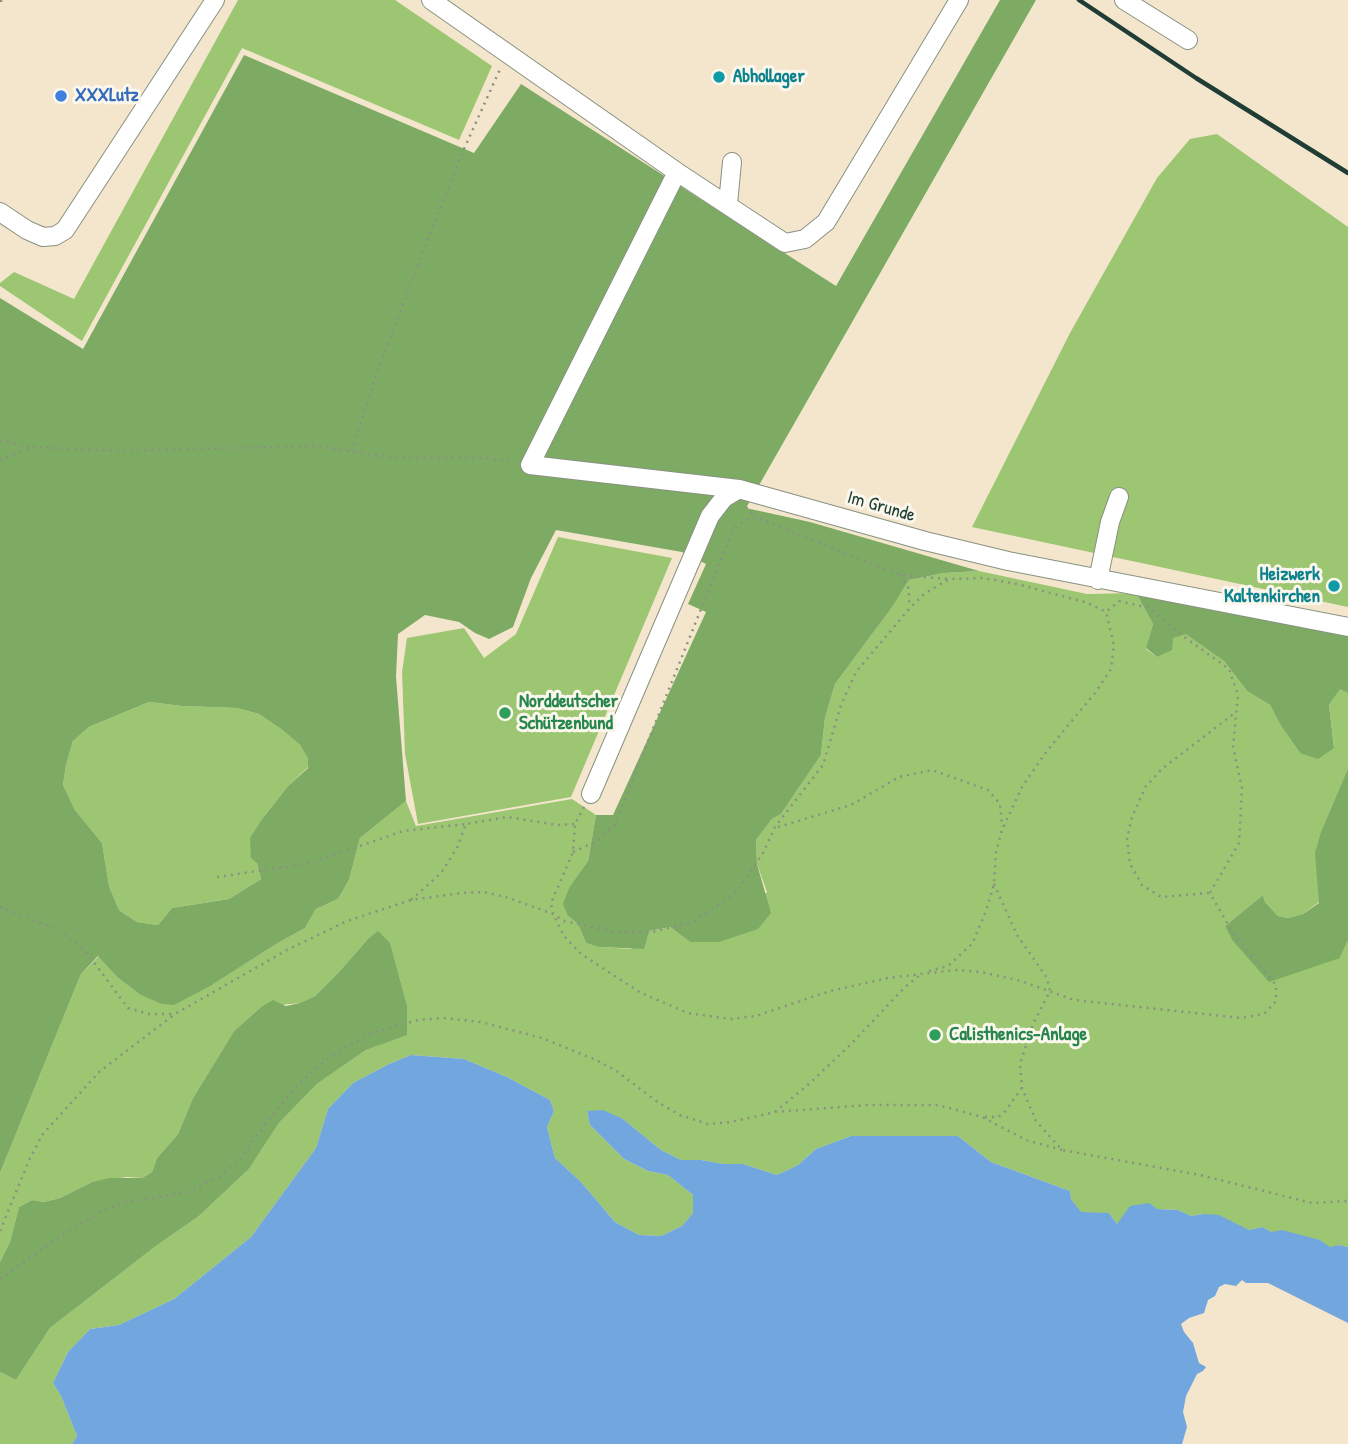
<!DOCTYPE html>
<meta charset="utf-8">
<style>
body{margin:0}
canvas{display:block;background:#f3e6cd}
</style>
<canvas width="1348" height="1444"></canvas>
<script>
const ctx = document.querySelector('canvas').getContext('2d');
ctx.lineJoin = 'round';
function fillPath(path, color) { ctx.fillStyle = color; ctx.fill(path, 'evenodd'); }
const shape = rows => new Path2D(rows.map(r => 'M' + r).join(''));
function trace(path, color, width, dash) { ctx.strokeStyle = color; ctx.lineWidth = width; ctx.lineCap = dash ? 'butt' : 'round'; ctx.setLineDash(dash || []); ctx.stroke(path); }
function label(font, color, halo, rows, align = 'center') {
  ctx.font = font + ' "Patrick Hand",sans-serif'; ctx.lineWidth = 6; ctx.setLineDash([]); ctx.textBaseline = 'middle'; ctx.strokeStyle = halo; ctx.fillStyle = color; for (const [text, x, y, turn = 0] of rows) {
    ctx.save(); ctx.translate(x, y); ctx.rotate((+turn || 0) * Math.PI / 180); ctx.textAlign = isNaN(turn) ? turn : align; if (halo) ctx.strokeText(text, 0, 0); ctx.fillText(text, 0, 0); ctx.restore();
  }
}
fillPath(shape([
 [238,0,395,0,492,66,459,140,242,48,82,341,0,286,0,283,14,272,74,299],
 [1217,134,1348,227,1348,607,972,527,1070,333,1157,178,1190,139],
 [558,537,672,558,571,797,418,824,405,754,402,672,407,638,464,628,484,658,516,634],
 [979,571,1087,594,1136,593,1153,624,1146,649,1157,657,1172,638,1186,633,1224,661,1247,691,1270,705,1281,726,1300,753,1334,747,1329,705,1340,688,1348,693,1348,768,1322,829,1319,902,1303,914,1290,918,1278,916,1265,902,1263,895,1225,926,1340,958,1348,940,1348,1247,1339,1245,1330,1248,1320,1240,1272,1232,1262,1227,1249,1230,1203,1214,1191,1216,1178,1210,1157,1209,1117,1224,1109,1213,1081,1213,1071,1199,1070,1191,991,1162,958,1136,851,1136,816,1149,798,1165,777,1175,743,1164,724,1164,701,1160,681,1160,661,1150,623,1119,587,1111,590,1125,624,1159,648,1171,668,1175,693,1195,693,1213,682,1226,661,1236,639,1235,615,1222,581,1182,555,1158,547,1127,554,1111,550,1100,507,1077,464,1059,411,1055,389,1064,353,1083,328,1109,316,1148,251,1237,174,1299,119,1325,90,1329,68,1352,53,1383,61,1396,77,1436,72,1444,0,1444,0,1372,16,1380,50,1328,156,1246,199,1216,249,1169,279,1123,317,1084,366,1050,407,1034,407,1005,390,944,367,940,338,973,315,996,300,1003,261,1007,234,1031,193,1098,178,1134,157,1158,152,1172,142,1178,127,1177,92,1182,60,1198,44,1202,32,1200,19,1207,10,1242,0,1262,0,1173,81,974,99,956,117,977,139,994,212,985,278,943,305,928,316,909,338,899,349,880,360,838,406,801,416,826,572,799,596,815,588,861,570,886,568,916,578,924,586,943,600,947,631,949,649,931,670,927,690,942,719,942,767,892,757,864,756,840,772,819,781,814,821,755,825,718,835,684,893,606,909,580,944,573],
 [149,702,182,706,237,708,259,714,281,729,300,745,309,758,308,767,288,786,263,818,257,863,261,879,229,899,172,908,158,925,137,922,119,910,109,886,102,843,75,810,63,785,66,765,73,741,89,727]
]), '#9dc672');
fillPath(shape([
 [1000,0,1036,0,746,508,810,522,979,571,944,573,909,580,893,606,835,684,825,718,821,755,781,814,772,819,756,840,757,864,771,913,758,929,719,942,690,942,670,927,649,931,644,949,599,947,586,943,578,924,568,916,563,904,570,886,588,861,596,815,613,815,706,612,688,604,706,564,682,552,556,530,531,578,513,627,489,639,475,633,459,622,425,615,398,634,396,677,406,801,360,838,349,880,338,899,316,909,305,928,278,943,212,985,174,1005,162,1004,139,994,117,977,98,956,81,974,0,1173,0,298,83,349,244,55,474,153,521,84,836,286],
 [149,702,182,706,237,708,259,714,281,729,300,745,308,758,308,768,288,786,263,818,250,838,251,858,257,863,261,879,229,899,172,908,158,925,137,922,119,910,109,886,102,843,75,810,63,785,66,765,73,741,89,727],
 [1136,593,1348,636,1348,693,1340,689,1329,705,1334,748,1318,759,1300,753,1281,726,1270,705,1247,691,1224,661,1186,634,1173,638,1172,650,1157,657,1146,648,1153,624],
 [1348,768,1348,940,1340,958,1269,982,1233,941,1225,926,1263,895,1265,902,1278,916,1289,918,1303,914,1319,903,1315,853,1322,829],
 [378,931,390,943,407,1005,407,1035,366,1050,317,1084,279,1123,249,1169,199,1216,156,1246,50,1328,16,1380,0,1372,0,1262,10,1242,19,1207,32,1200,44,1202,60,1198,92,1182,110,1178,142,1178,152,1172,157,1158,178,1134,193,1098,234,1031,261,1007,273,1000,286,1006,300,1003,315,996,338,973,367,940]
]), '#7eab64');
fillPath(shape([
 [411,1055,464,1059,507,1077,550,1100,554,1111,547,1127,555,1158,581,1182,615,1222,639,1235,661,1236,682,1226,693,1213,693,1195,668,1175,648,1171,624,1159,590,1125,587,1111,603,1110,623,1119,661,1150,681,1160,701,1160,724,1164,743,1164,777,1175,798,1165,816,1149,851,1136,958,1136,991,1162,1070,1191,1071,1199,1081,1212,1109,1213,1117,1224,1130,1206,1149,1203,1157,1209,1178,1210,1191,1216,1203,1214,1219,1215,1249,1230,1262,1227,1272,1232,1282,1230,1320,1240,1330,1247,1339,1245,1348,1247,1348,1323,1268,1283,1246,1283,1242,1280,1236,1286,1225,1284,1219,1287,1215,1296,1208,1300,1204,1313,1189,1318,1181,1324,1184,1332,1193,1343,1199,1363,1206,1367,1203,1371,1197,1374,1186,1396,1183,1412,1187,1427,1182,1444,72,1444,77,1436,61,1396,53,1383,68,1352,90,1329,119,1325,174,1299,251,1237,316,1148,328,1109,353,1083,389,1064]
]), '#72a6de');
const minor = shape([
 [431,0,677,172,785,243,805,239,826,222,959,0],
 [1124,0,1188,40],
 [677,172,530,465,739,489,925,541,1008,561,1348,627],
 [728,204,732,162],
 [0,212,27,230,43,237,55,236,65,230,215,0],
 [1098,580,1110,522,1119,497],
 [591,794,710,516,724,498,739,489]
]);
trace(minor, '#899280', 20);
trace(shape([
 [1,0,1,2],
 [0,440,31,447],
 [352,451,377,373,427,241,464,149,501,67],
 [0,460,34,447,115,451,313,446,396,458,486,458,513,462],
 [746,507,755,517],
 [900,575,909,589,909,607],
 [584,807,575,824,573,852,551,903,553,914,564,936,581,954,641,993,688,1013,730,1019,756,1016,830,991,888,978,955,970,981,972,1021,981,1074,1000,1241,1018,1264,1014,1276,1001,1276,985,1234,935,1210,893,1239,843,1242,788,1233,747,1238,695,1229,669,1183,636,1149,608,1119,601],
 [778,827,851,805,899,777,932,770,988,790,1000,804,1002,827],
 [573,852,595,842,614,826,730,537,736,527,744,521,755,517,900,575,949,579],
 [217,877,311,863,403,831,466,824],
 [994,884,1017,935,1047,978,1050,991,1033,1024,1020,1064,1022,1088,1036,1121,1062,1150,1200,1175,1312,1203,1348,1201],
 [1209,893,1161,897,1142,885,1130,864,1127,839,1132,817,1146,786,1163,768,1236,712],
 [411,900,441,873,457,848,466,824,507,817,558,825,575,824],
 [0,907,54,928,84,949,128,1008,149,1014,175,1014],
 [929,971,948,966,972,944,986,911,994,884,996,852,1002,830,1022,787,1046,752,1095,693,1111,669,1114,645,1106,612,1119,601],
 [775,1112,809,1084,854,1041,904,988,920,975],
 [985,1117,998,1117,1004,1113,1021,1089],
 [0,1231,30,1158,43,1134,99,1072,175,1014,287,950,347,921,411,900,461,893,484,892,509,898,553,914,564,921,615,932,652,932,693,922,737,892,763,853,775,827,823,765,841,705,856,672,909,609,924,594,949,579,983,578,1017,584,1088,603,1106,612],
 [0,1279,65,1233,100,1212,122,1203,188,1192,221,1176,242,1156,272,1115,300,1082,334,1054,372,1033,418,1020,443,1018,481,1022,542,1038,596,1060,615,1070,659,1103,680,1115,708,1124,731,1122,775,1112,867,1105,938,1105,982,1117,1026,1140,1062,1150]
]), '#899280', 2.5, [2, 5]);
trace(minor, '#fff', 18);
trace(shape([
 [1079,0,1196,78,1348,173]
]), '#1f3d34', 4.5);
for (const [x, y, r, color] of [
 [719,77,7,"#0f9aa8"],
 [61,96,7,"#3f7fe0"],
 [1334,586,7,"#0f9aa8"],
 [505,713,7,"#2e9e5b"],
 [935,1035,7,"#2e9e5b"]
]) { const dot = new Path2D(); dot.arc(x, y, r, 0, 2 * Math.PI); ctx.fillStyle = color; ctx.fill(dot); trace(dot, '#fbf7ec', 2.5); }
label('bold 19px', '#0d838f', '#fbf7ec', [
 ["Abhollager",733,77],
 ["Heizwerk",1320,575,"right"],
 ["Kaltenkirchen",1320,597,"right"]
], 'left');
label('bold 19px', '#366cbe', '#fbf7ec', [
 ["XXXLutz",75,96]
], 'left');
label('19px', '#1f3d34', '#fbf7ec', [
 ["Im Grunde",881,507,16]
]);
label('bold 19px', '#27864d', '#fbf7ec', [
 ["Norddeutscher",519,702],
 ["Schützenbund",519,724],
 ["Calisthenics-Anlage",949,1035]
], 'left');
</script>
